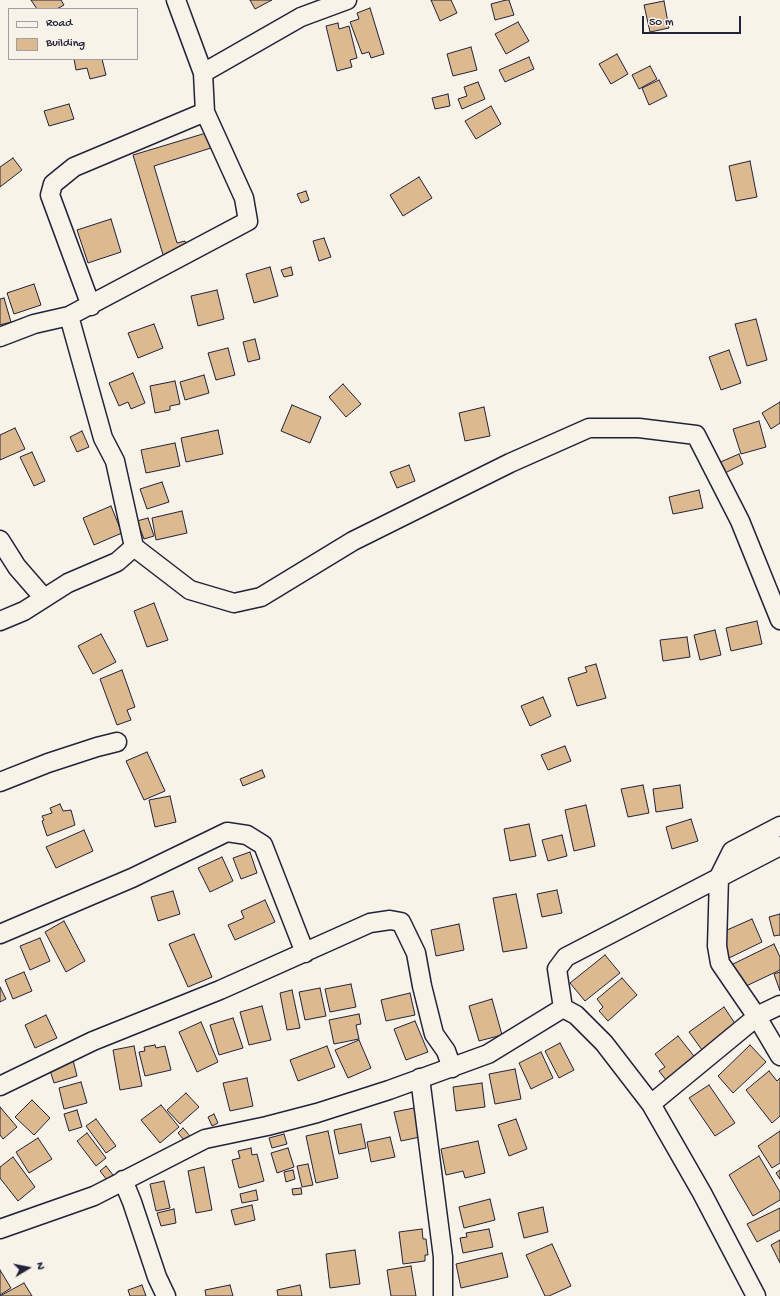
<!DOCTYPE html>
<style>
body{margin:0}
#map{position:relative;width:780px;height:1296px;overflow:hidden;background:#f7f3e8;font-family:"Gochi Hand",sans-serif}
canvas{display:block}
.legend{position:absolute;left:8px;top:8px;width:130px;height:52px;box-sizing:border-box;background:#f7f3e8;border:1px solid #a29fa3;margin:0;padding:5px 7px;list-style:none;font-size:12px;color:#22223b}
.legend li{display:flex;align-items:center;gap:8px;height:20px}
.legend b{width:20px;border:1px solid #a29fa3}
.north{position:absolute;left:8px;top:1248px;width:40px;height:40px;-webkit-text-stroke:3px #f7f3e8;paint-order:stroke;rotate:80deg;font-size:11px;font-weight:700;line-height:16px;text-align:center;color:#22223b}
.north::after{content:'';display:block;margin:auto;width:14px;height:18px;background:#22223b;clip-path:polygon(50% 0,100% 100%,50% 72%,0 100%)}
.scale{position:absolute;left:642px;top:16px;width:99px;height:18px;box-sizing:border-box;border:2px solid #22223b;border-top:0;padding-left:5px;font-size:12px;line-height:14px;white-space:nowrap;color:#22223b;-webkit-text-stroke:3px #f7f3e8;paint-order:stroke}
</style>
<div id="map">
<canvas width="780" height="1296"></canvas>
<ul class="legend">
<li><b style="height:5px;background:#f7f3e8"></b>Road</li>
<li><b style="height:11px;background:#dcb98e"></b>Building</li>
</ul>
<div class="north">N</div>
<div class="scale">50 m</div>
</div>
<script>
const ctx = document.querySelector('canvas').getContext('2d');
ctx.lineJoin = 'round';
function fillPath(path, color) { ctx.fillStyle = color; ctx.fill(path, 'evenodd'); }
const shape = rows => new Path2D(rows.map(r => 'M' + r).join(''));
function trace(path, color, width, dash) { ctx.strokeStyle = color; ctx.lineWidth = width; ctx.lineCap = dash ? 'butt' : 'round'; ctx.setLineDash(dash || []); ctx.stroke(path); }
const building = shape([
 [31,0,61,0,64,5,57,9,37,9,31,0],
 [250,0,272,0,255,9,250,0],
 [431,0,451,0,457,13,440,21,431,0],
 [506,0,509,0,514,15,495,20,491,4,506,0],
 [664,1,669,28,650,32,644,5,664,1],
 [370,8,384,54,371,58,369,52,362,54,350,22,359,19,357,13,370,8],
 [518,22,529,41,506,54,495,34,518,22],
 [338,23,339,29,349,26,357,58,350,60,352,67,337,71,326,26,338,23],
 [471,47,477,70,453,76,447,54,471,47],
 [617,54,628,74,611,84,599,64,617,54],
 [529,57,534,69,505,82,499,70,529,57],
 [74,59,102,59,106,75,90,79,87,68,76,70,74,59],
 [650,66,657,79,639,89,632,75,650,66],
 [659,80,667,96,649,105,642,88,659,80],
 [478,82,485,99,462,109,458,99,467,96,464,87,478,82],
 [448,94,450,106,435,109,432,98,448,94],
 [69,104,74,119,49,126,44,111,69,104],
 [491,106,501,124,476,139,465,121,491,106],
 [206,133,211,148,154,166,177,243,185,241,188,251,164,258,133,155,206,133],
 [13,158,22,170,0,187,0,167,13,158],
 [750,161,757,197,736,201,729,166,750,161],
 [419,177,432,198,403,216,390,195,419,177],
 [306,191,309,200,301,203,297,194,306,191],
 [111,219,121,252,88,263,77,230,111,219],
 [324,238,331,257,319,261,313,241,324,238],
 [270,267,278,296,254,303,246,274,270,267],
 [291,267,293,275,284,277,281,270,291,267],
 [34,284,41,305,14,314,7,293,34,284],
 [217,290,224,319,198,326,191,296,217,290],
 [4,298,11,322,0,325,0,299,4,298],
 [756,319,767,360,747,366,735,324,756,319],
 [154,324,163,348,138,358,128,333,154,324],
 [255,339,260,359,248,362,243,342,255,339],
 [228,348,235,375,216,380,208,353,228,348],
 [729,350,741,383,721,390,709,357,729,350],
 [133,373,145,403,131,409,128,402,119,406,109,383,133,373],
 [204,375,209,393,185,400,180,382,204,375],
 [175,381,180,404,170,406,170,410,155,413,150,386,175,381],
 [343,384,361,404,346,417,329,397,343,384],
 [780,402,780,423,771,429,762,413,780,402],
 [292,405,321,417,310,443,281,431,292,405],
 [484,407,490,436,465,441,459,413,484,407],
 [759,421,766,447,741,454,733,429,759,421],
 [15,428,25,449,0,460,0,435,15,428],
 [218,430,223,454,186,462,181,438,218,430],
 [82,431,89,447,77,452,70,437,82,431],
 [175,443,180,466,146,473,141,450,175,443],
 [32,452,45,481,34,486,20,457,32,452],
 [739,454,743,464,721,475,716,464,739,454],
 [409,465,415,481,397,488,390,472,409,465],
 [162,482,169,502,147,509,140,489,162,482],
 [699,490,703,508,673,514,669,497,699,490],
 [111,506,122,533,94,545,83,518,111,506],
 [182,511,187,533,156,540,152,518,182,511],
 [148,518,154,536,144,539,137,521,148,518],
 [154,603,168,640,147,647,134,611,154,603],
 [757,621,762,644,731,651,726,628,757,621],
 [715,630,721,655,700,660,694,635,715,630],
 [101,634,116,662,93,674,78,646,101,634],
 [687,637,690,657,663,661,660,640,687,637],
 [596,664,606,698,577,706,568,678,587,672,585,667,596,664],
 [122,670,135,707,127,710,131,720,117,725,100,679,122,670],
 [543,697,551,716,530,726,521,706,543,697],
 [565,746,571,761,548,770,541,755,565,746],
 [147,752,165,791,144,800,126,761,147,752],
 [262,770,265,777,243,786,240,779,262,770],
 [643,785,649,813,628,817,621,789,643,785],
 [680,785,683,808,656,812,653,789,680,785],
 [170,796,176,822,155,827,149,800,170,796],
 [60,804,63,811,71,810,75,825,47,836,42,821,44,820,42,816,52,813,50,808,60,804],
 [586,805,595,846,574,851,565,810,586,805],
 [691,819,698,841,672,849,666,827,691,819],
 [529,824,536,856,510,861,504,829,529,824],
 [84,830,93,851,56,868,46,847,84,830],
 [562,835,567,856,548,861,542,840,562,835],
 [250,852,257,873,241,879,233,858,250,852],
 [222,857,233,881,210,892,198,868,222,857],
 [557,890,562,913,542,917,537,894,557,890],
 [173,891,180,914,158,921,151,897,173,891],
 [516,894,527,948,503,952,493,898,516,894],
 [265,900,275,922,235,940,228,925,244,918,241,911,265,900],
 [780,914,780,935,774,936,769,917,780,914],
 [752,919,762,942,729,958,718,934,752,919],
 [64,921,85,961,66,972,45,932,64,921],
 [459,924,464,950,436,956,431,930,459,924],
 [194,934,212,977,188,987,169,944,194,934],
 [40,938,50,961,30,970,20,946,40,938],
 [774,944,780,957,780,970,742,988,731,965,774,944],
 [605,955,620,973,585,1001,570,983,605,955],
 [24,972,32,991,13,999,5,980,24,972],
 [780,972,780,991,774,974,780,972],
 [622,978,637,995,608,1021,599,1011,603,1007,597,999,622,978],
 [351,984,356,1007,330,1012,325,989,351,984],
 [0,987,6,999,0,1002,0,987],
 [320,988,326,1016,305,1020,299,992,320,988],
 [292,990,300,1028,287,1030,280,993,292,990],
 [410,993,415,1015,386,1021,381,1000,410,993],
 [492,999,502,1035,479,1041,469,1006,492,999],
 [262,1006,271,1040,249,1045,240,1012,262,1006],
 [724,1007,736,1025,702,1050,689,1032,724,1007],
 [359,1014,361,1024,356,1025,359,1039,334,1044,329,1020,359,1014],
 [46,1015,57,1038,35,1048,25,1025,46,1015],
 [233,1018,243,1048,219,1055,210,1025,233,1018],
 [415,1021,428,1052,406,1060,394,1029,415,1021],
 [201,1022,218,1062,197,1072,179,1032,201,1022],
 [678,1036,697,1060,675,1076,673,1074,666,1080,659,1071,665,1067,655,1054,678,1036],
 [359,1040,371,1068,348,1078,335,1050,359,1040],
 [560,1043,574,1070,559,1078,545,1051,560,1043],
 [155,1045,156,1048,165,1046,171,1070,145,1076,139,1052,145,1051,144,1047,155,1045],
 [750,1045,766,1062,733,1093,718,1076,750,1045],
 [134,1046,142,1086,120,1090,113,1050,134,1046],
 [327,1046,335,1067,298,1081,290,1060,327,1046],
 [541,1052,553,1078,531,1089,519,1063,541,1052],
 [73,1060,77,1076,54,1083,49,1067,73,1060],
 [515,1069,521,1099,495,1104,489,1074,515,1069],
 [769,1071,777,1081,780,1078,780,1116,772,1123,746,1090,769,1071],
 [247,1078,253,1106,230,1111,223,1083,247,1078],
 [81,1082,87,1103,64,1109,59,1088,81,1082],
 [482,1083,485,1107,456,1111,453,1087,482,1083],
 [709,1085,735,1123,715,1136,689,1098,709,1085],
 [186,1093,199,1107,180,1124,167,1110,186,1093],
 [32,1100,50,1118,34,1135,15,1117,32,1100],
 [161,1105,179,1127,160,1143,141,1120,161,1105],
 [0,1107,17,1127,3,1139,0,1135,0,1107],
 [414,1108,420,1137,401,1141,394,1112,414,1108],
 [77,1110,82,1127,69,1131,64,1114,77,1110],
 [214,1114,218,1123,212,1126,208,1117,214,1114],
 [96,1119,116,1146,106,1153,86,1126,96,1119],
 [516,1119,527,1149,509,1156,498,1125,516,1119],
 [361,1124,366,1148,339,1154,334,1130,361,1124],
 [183,1128,190,1136,185,1141,178,1133,183,1128],
 [328,1131,338,1178,316,1183,306,1136,328,1131],
 [780,1131,780,1163,772,1168,758,1146,780,1131],
 [87,1133,106,1158,96,1166,77,1141,87,1133],
 [284,1134,287,1144,272,1148,269,1138,284,1134],
 [390,1137,395,1157,371,1162,367,1142,390,1137],
 [38,1138,52,1159,29,1173,16,1152,38,1138],
 [478,1141,485,1173,465,1178,463,1171,446,1175,441,1149,478,1141],
 [251,1148,252,1155,257,1154,264,1181,239,1188,232,1160,240,1158,238,1151,251,1148],
 [288,1148,294,1167,277,1173,271,1153,288,1148],
 [759,1156,780,1192,780,1200,753,1216,729,1175,759,1156],
 [13,1157,35,1187,18,1201,0,1178,0,1167,13,1157],
 [308,1164,313,1185,302,1187,297,1166,308,1164],
 [106,1166,113,1175,107,1180,100,1171,106,1166],
 [204,1167,212,1210,196,1213,188,1171,204,1167],
 [293,1170,295,1179,286,1182,284,1172,293,1170],
 [780,1170,780,1179,776,1173,780,1170],
 [164,1181,170,1208,156,1211,150,1184,164,1181],
 [301,1188,302,1194,293,1195,292,1189,301,1188],
 [256,1190,258,1200,242,1203,240,1194,256,1190],
 [490,1199,495,1220,464,1228,459,1207,490,1199],
 [252,1205,255,1220,235,1225,231,1210,252,1205],
 [543,1207,548,1232,524,1238,518,1213,543,1207],
 [780,1208,780,1230,757,1242,747,1224,780,1208],
 [174,1209,176,1223,161,1226,157,1213,174,1209],
 [422,1229,423,1239,426,1239,428,1255,425,1255,425,1261,403,1264,399,1232,422,1229],
 [489,1229,493,1247,463,1253,460,1238,467,1237,466,1233,489,1229],
 [780,1240,780,1263,771,1245,780,1240],
 [552,1244,571,1286,549,1296,545,1296,526,1255,552,1244],
 [355,1250,360,1284,330,1288,326,1254,355,1250],
 [502,1253,508,1277,461,1288,456,1264,502,1253],
 [411,1266,416,1296,391,1296,387,1270,411,1266],
 [0,1270,11,1288,0,1295,0,1270],
 [24,1283,32,1296,0,1296,24,1283],
 [142,1285,146,1296,130,1296,128,1290,142,1285],
 [230,1285,233,1296,206,1296,205,1290,230,1285],
 [300,1285,302,1296,278,1296,277,1290,300,1285]
]);
fillPath(building, '#dcb98e');
trace(building, '#22223b', 1);
const minor = shape([
 [203,73,301,17,347,0],
 [91,306,50,195,53,184,74,167,205,112],
 [69,316,103,438,115,461,134,547,190,590,234,603,261,597,353,541,510,463,589,428,639,428,696,435,740,521,780,620],
 [0,337,34,324,69,316,248,221,244,198,205,112,203,73,176,0],
 [0,540,17,567,44,598],
 [0,621,24,611,68,583,117,562,134,547],
 [0,782,48,763,97,747,117,742],
 [780,826,732,851,719,877,717,946,720,963,757,1017,780,1056],
 [0,934,132,878,227,832,247,835,263,845,305,953],
 [563,1008,557,969,566,957,780,846],
 [420,1078,443,1257,443,1296],
 [0,1086,93,1041,220,990,370,923,390,920,401,922,416,953,422,986,434,1034,446,1051,452,1068],
 [651,1104,759,1015,780,1005],
 [123,1180,132,1202,157,1277,166,1296],
 [0,1229,94,1196,205,1139,267,1126,317,1113,389,1090,488,1054,563,1008,576,1015,604,1043,651,1104,702,1193,756,1296]
]);
trace(minor, '#22223b', 21);
trace(minor, '#f7f3e8', 18);
</script>
